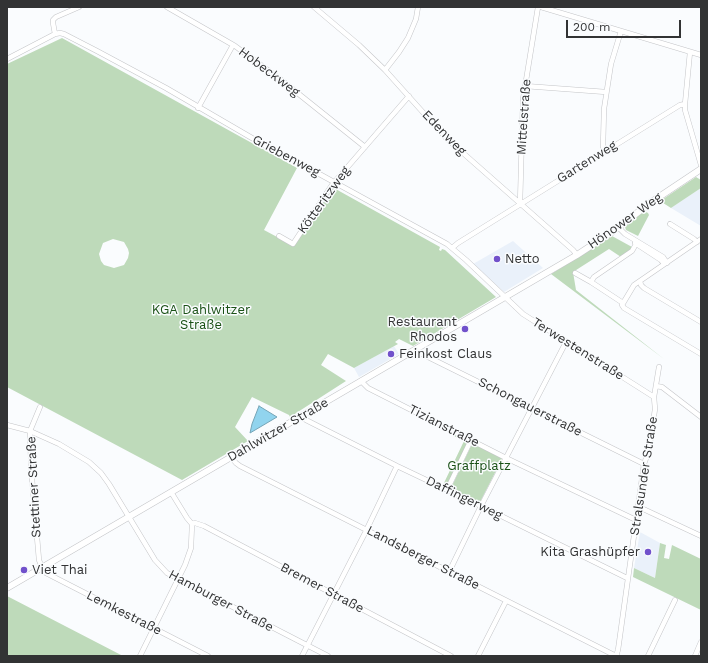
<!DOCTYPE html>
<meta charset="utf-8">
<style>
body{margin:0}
#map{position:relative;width:708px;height:663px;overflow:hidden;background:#fafcfe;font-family:"Work Sans",sans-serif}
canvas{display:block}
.frame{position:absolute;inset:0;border:8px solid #323334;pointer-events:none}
.scale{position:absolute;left:566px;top:20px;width:115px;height:18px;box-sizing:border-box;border:2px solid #323334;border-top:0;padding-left:5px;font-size:12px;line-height:14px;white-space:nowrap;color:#323334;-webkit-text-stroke:3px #fafcfe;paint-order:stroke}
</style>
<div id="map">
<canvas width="708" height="663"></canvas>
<div class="frame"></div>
<div class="scale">200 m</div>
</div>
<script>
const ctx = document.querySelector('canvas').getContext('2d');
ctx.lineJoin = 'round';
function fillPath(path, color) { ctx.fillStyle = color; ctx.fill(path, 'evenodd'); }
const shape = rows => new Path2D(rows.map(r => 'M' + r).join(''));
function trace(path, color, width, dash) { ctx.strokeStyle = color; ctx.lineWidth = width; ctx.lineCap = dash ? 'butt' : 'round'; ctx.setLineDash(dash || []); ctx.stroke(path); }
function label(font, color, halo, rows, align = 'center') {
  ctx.font = font + ' "Work Sans",sans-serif'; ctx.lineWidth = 3; ctx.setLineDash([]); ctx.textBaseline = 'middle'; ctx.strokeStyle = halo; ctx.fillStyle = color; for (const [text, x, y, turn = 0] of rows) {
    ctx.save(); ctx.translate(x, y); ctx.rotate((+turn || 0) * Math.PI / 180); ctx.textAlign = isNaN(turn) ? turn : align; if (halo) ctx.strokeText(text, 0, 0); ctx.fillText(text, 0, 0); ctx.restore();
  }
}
fillPath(shape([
 [701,188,701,226,671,208],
 [513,241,543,268,504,292,473,264],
 [394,346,399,354,359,377,354,368],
 [640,532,660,543,655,578,634,568]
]), '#eaf1fa');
fillPath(shape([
 [62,38,297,168,264,230,294,246,305,227,332,187,440,247,439,250,441,251,442,249,445,250,496,297,413,346,399,339,395,342,398,344,354,368,328,354,321,365,346,381,290,417,289,415,252,397,235,427,248,441,182,480,7,387,7,64],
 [113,239,124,242,128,249,129,253,128,258,124,265,114,268,104,265,101,261,99,254,103,243],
 [696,177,701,180,701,188,671,208,660,201],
 [644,211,648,213,649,215,638,236,626,230,625,227],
 [612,236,632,247,631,250,621,257,609,249,573,272,576,290,664,359,551,274],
 [454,433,468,440,469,442,447,487,433,482,433,480,443,485,464,441,452,435],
 [474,443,502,457,502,459,479,504,450,490,472,444],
 [660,543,666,545,664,558,669,559,672,545,701,559,701,610,633,577,634,568,655,578],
 [7,596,123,656,7,656]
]), '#bedaba');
const water = shape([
 [259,406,277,417,250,433,252,424,259,406]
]);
fillPath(water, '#91d4ee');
trace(water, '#74a4b6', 1);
const minor = shape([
 [167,7,235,46,280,79,365,147],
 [314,7,359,45,385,70,446,138,573,250,577,255],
 [541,7,701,55],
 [55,34,53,23,53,20,56,17,79,7],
 [690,52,685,104,685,110,701,165],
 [7,59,55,34,60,33,64,34,97,51,166,88,276,152,292,159,447,244,466,260,523,314,654,397],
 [385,70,399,52,408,38,416,19,418,7],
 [525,86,606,92],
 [198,108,233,45],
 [606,151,603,147,604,109,611,64,621,31],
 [520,204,523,99,538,7],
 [670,224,694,239,697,242],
 [618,227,625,234,663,257,667,263],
 [279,236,293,244,332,185,409,96],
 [701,239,634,285,622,305,624,308,701,354],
 [635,243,661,260,664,264],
 [452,248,458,243,680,105,685,104],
 [575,273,591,282],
 [640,281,641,285,644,288,701,322],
 [623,303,591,282,594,277,632,251,636,244],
 [417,349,420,353,644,464],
 [361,381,368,388,506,458,636,520],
 [656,386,662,387,701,417],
 [40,407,30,431,31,467,39,560,42,568,46,573,208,656],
 [303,415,306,420,397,466,481,506,627,578],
 [7,425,30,431,59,444,89,462,101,473,109,484,155,560,167,573,328,656],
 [231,457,236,463,240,466,616,656,618,650,644,464,649,450,655,409,654,397,659,367],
 [447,490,471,440],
 [639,507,701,536],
 [192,524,195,523,204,526,451,656],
 [449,572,481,506,566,342],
 [140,656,185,565,191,548,192,524,187,518,171,492],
 [302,656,365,533,397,466],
 [478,656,506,601],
 [648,656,675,600],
 [695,656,701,642]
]);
const tertiary = shape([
 [616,656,617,656]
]);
const secondary = shape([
 [7,588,577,255,612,232,650,203,701,169]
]);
trace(minor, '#c4c5c8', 5.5);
trace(tertiary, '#c4c5c8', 6);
trace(secondary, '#c4c5c8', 7);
trace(minor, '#fff', 4.5);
trace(tertiary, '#fff', 5.5);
trace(secondary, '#fff', 6);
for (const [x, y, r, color] of [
 [497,259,4,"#7151cb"],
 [465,329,4,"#7151cb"],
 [391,354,4,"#7151cb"],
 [648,552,4,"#7151cb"],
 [24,570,4,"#7151cb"]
]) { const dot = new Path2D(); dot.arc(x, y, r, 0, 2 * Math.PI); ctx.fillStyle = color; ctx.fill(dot); trace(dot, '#fafcfe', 1.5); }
label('13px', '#323334', '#fafcfe', [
 ["Hobeckweg",269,72,37],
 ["Mittelstraße",524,117,-86],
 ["Edenweg",444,133,46],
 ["Griebenweg",286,156,28],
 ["Gartenweg",587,162,-32],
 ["Kötteritzweg",324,200,-54],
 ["Hönower Weg",625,221,-35],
 ["Terwestenstraße",578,349,32],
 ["Schongauerstraße",530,407,27],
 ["Tizianstraße",444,426,27],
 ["Dahlwitzer Straße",278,430,-30],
 ["Stralsunder Straße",644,476,-81],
 ["Stettiner Straße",34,487,-93],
 ["Daffingerweg",464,498,26],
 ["Landsberger Straße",423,558,27],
 ["Bremer Straße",322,588,28],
 ["Hamburger Straße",221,601,28],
 ["Lemkestraße",124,613,27]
]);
label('13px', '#323334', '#fafcfe', [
 ["Netto",505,259],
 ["Restaurant",457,322,"right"],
 ["Rhodos",457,337,"right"],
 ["Feinkost Claus",399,354],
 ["Kita Grashüpfer",640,552,"right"],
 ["Viet Thai",32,570]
], 'left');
label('13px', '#1a5116', '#fafcfe', [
 ["KGA Dahlwitzer",201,310],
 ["Straße",201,325],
 ["Graffplatz",479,466]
]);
</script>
